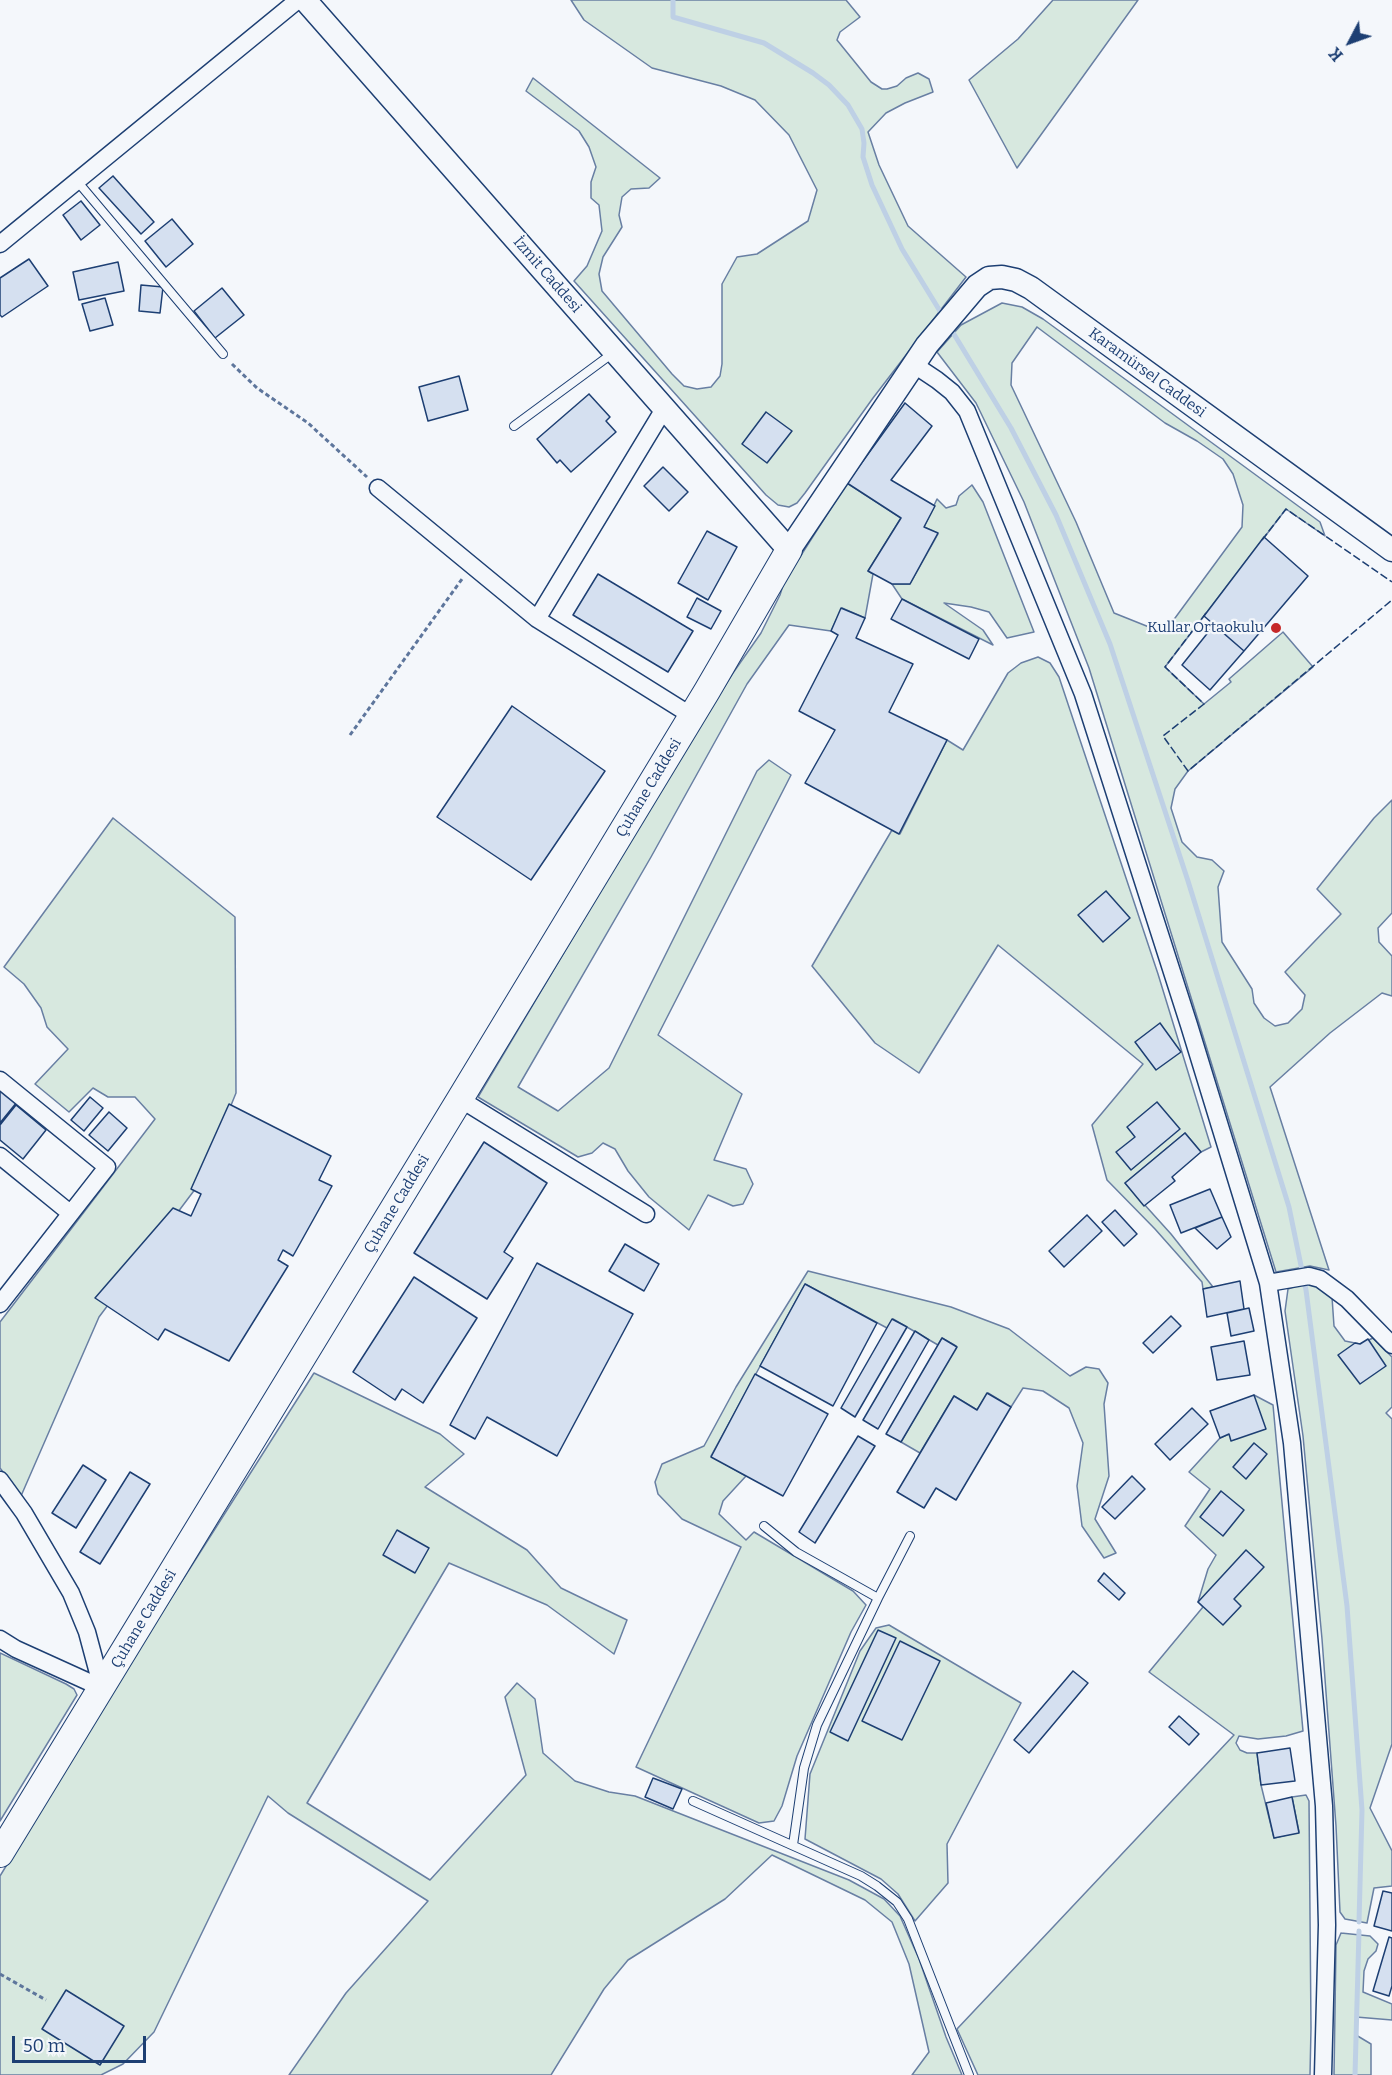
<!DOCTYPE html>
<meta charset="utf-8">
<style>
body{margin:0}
#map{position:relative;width:1392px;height:2075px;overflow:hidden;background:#f4f7fb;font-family:Bitter,serif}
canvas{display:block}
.north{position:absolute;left:1320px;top:12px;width:60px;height:60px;-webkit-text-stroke:4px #f4f7fb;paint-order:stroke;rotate:229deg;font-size:16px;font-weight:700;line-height:24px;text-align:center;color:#1d3f73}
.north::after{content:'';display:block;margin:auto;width:21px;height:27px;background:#1d3f73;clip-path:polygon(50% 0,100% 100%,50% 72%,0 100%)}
.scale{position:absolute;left:12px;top:2036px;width:134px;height:27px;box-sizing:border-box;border:3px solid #1d3f73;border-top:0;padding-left:8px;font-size:18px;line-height:21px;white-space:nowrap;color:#1d3f73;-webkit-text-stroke:4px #f4f7fb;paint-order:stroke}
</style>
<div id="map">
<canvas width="1392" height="2075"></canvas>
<div class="north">K</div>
<div class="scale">50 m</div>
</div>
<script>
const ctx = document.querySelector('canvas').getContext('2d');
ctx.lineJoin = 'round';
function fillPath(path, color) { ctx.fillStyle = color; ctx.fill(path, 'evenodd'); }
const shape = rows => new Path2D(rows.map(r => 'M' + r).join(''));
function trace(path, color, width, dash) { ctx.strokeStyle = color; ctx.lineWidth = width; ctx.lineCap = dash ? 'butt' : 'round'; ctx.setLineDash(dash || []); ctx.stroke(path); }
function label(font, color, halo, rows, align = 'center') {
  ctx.font = font + ' Bitter,serif'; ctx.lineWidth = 4.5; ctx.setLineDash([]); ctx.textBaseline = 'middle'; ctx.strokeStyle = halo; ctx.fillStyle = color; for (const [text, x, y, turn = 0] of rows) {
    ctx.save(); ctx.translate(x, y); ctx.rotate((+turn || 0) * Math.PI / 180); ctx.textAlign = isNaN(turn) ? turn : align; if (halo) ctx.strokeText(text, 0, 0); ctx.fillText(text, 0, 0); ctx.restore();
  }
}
const green = shape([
 [571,0,846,0,860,17,840,32,837,40,871,82,882,89,887,89,897,86,906,78,918,73,929,79,933,92,905,103,886,113,868,132,879,165,908,226,966,277,873,398,805,493,797,503,789,507,778,505,766,495,574,281,587,266,602,231,599,205,591,198,591,182,596,167,589,147,579,131,526,91,533,78,660,178,649,188,631,189,622,197,619,215,622,227,603,257,599,274,602,291,672,374,684,386,697,389,711,387,720,376,722,364,722,284,737,257,757,254,808,221,817,190,789,135,755,100,721,86,652,68,584,20,571,0],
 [1053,0,1138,0,1017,168,969,80,1018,39,1053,0],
 [1002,303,1022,307,1043,319,1320,522,1325,536,1286,509,1165,667,1204,704,1231,682,1229,679,1283,632,1313,667,1188,771,1175,789,1171,808,1182,842,1197,857,1212,860,1224,871,1218,887,1222,942,1252,989,1254,1003,1264,1018,1275,1026,1288,1023,1302,1009,1305,995,1285,972,1341,914,1317,889,1374,818,1392,800,1392,913,1378,928,1379,942,1392,956,1392,996,1382,993,1330,1033,1270,1087,1329,1270,1310,1266,1276,1272,1089,668,1024,502,976,403,937,352,961,325,1002,303],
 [1037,327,1165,423,1197,441,1223,459,1233,474,1243,505,1242,527,1164,633,1114,613,1076,522,1011,385,1012,363,1037,327],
 [847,483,901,518,868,571,873,574,865,618,842,608,831,631,789,625,747,684,651,857,518,1087,558,1111,609,1068,757,771,769,760,791,775,658,1035,742,1094,714,1160,746,1169,753,1184,743,1204,733,1206,708,1195,689,1230,649,1197,628,1171,615,1149,603,1143,592,1153,578,1157,478,1097,685,749,733,673,761,633,780,595,784,582,847,483],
 [972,485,983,502,1034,632,1007,638,989,612,971,607,944,603,983,630,993,645,902,599,892,584,910,584,938,534,924,527,937,499,946,508,956,505,959,496,972,485],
 [1038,657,1050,663,1059,677,1158,974,1211,1147,1201,1152,1185,1133,1125,1183,1171,1234,1213,1287,1203,1289,1202,1282,1155,1229,1107,1180,1092,1125,1143,1064,998,945,919,1073,875,1043,812,966,892,830,900,834,947,740,963,750,1008,673,1021,663,1038,657],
 [113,818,235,917,236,1093,199,1184,99,1317,21,1496,0,1468,0,1322,155,1119,135,1097,108,1097,93,1088,69,1112,35,1084,68,1049,47,1027,41,1008,24,984,4,967,113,818],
 [808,1271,951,1307,1009,1329,1070,1376,1086,1367,1099,1369,1108,1383,1104,1404,1109,1476,1095,1519,1116,1553,1104,1558,1082,1526,1077,1486,1083,1443,1069,1408,1043,1391,1023,1388,1011,1407,988,1393,977,1410,954,1396,920,1453,901,1442,956,1346,942,1338,938,1345,893,1319,887,1328,805,1284,711,1456,746,1476,723,1501,719,1514,746,1540,754,1532,853,1591,866,1605,851,1632,797,1756,782,1806,774,1821,759,1823,636,1767,741,1547,682,1519,658,1494,655,1482,662,1464,704,1446,736,1387,808,1271],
 [1304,1283,1319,1286,1332,1297,1334,1326,1345,1341,1360,1344,1373,1338,1392,1357,1392,1407,1386,1413,1392,1419,1392,1744,1370,1808,1392,1851,1392,1886,1374,1888,1367,1923,1345,1919,1340,1912,1336,1826,1322,1639,1303,1436,1285,1311,1288,1289,1304,1283],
 [314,1373,440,1434,464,1454,425,1487,527,1550,561,1588,627,1620,614,1654,547,1605,449,1563,307,1803,430,1880,526,1775,505,1697,517,1683,535,1699,543,1753,575,1781,609,1792,635,1796,849,1880,884,1899,900,1916,919,1959,946,2037,962,2075,912,2075,929,2052,909,1964,892,1922,865,1900,772,1855,725,1899,628,1960,604,1989,551,2075,289,2075,346,1993,428,1901,288,1813,268,1796,154,2032,123,2064,101,2075,0,2075,0,1876,126,1669,314,1373],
 [1254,1395,1273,1405,1303,1731,1286,1736,1258,1739,1239,1736,1236,1743,1240,1750,1247,1753,1257,1753,1261,1785,1274,1838,1299,1832,1292,1797,1306,1795,1309,1801,1311,2028,1310,2075,978,2075,957,2029,1234,1735,1149,1672,1203,1607,1198,1602,1208,1569,1216,1555,1185,1526,1210,1489,1189,1472,1220,1438,1229,1434,1254,1395],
 [889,1625,1021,1703,947,1844,948,1883,915,1921,898,1894,881,1879,805,1839,810,1774,860,1651,876,1628,889,1625],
 [0,1653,66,1684,74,1689,77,1695,0,1821,0,1653],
 [1341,1933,1370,1936,1378,1944,1376,1951,1368,1959,1364,1971,1363,1992,1392,2004,1392,2020,1356,2017,1356,2035,1371,2044,1371,2075,1334,2075,1336,1945,1341,1933]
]);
fillPath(green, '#d7e8df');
trace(green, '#687fa3', 1.5);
trace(shape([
 [673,0,673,17,764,43,813,73,829,85,848,105,862,129,864,143,863,157,872,185,902,249,943,316],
 [949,326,1011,428,1056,515,1110,644,1188,881,1289,1207,1306,1290,1347,1606,1362,1810,1359,1922],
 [1355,2075,1359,1931]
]), '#bed0e5', 5);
const building = shape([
 [113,176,154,222,141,234,99,188,113,176],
 [81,201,100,225,81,240,63,215,81,201],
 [172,219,193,244,166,267,145,241,172,219],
 [29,259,48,286,2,317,0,315,0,278,29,259],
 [118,262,124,291,79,300,73,272,118,262],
 [141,285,163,287,160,313,139,311,141,285],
 [222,288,244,315,215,338,194,311,222,288],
 [105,298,113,325,90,331,82,304,105,298],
 [459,376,468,410,428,421,419,387,459,376],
 [589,394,610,417,606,421,616,432,571,472,560,460,557,463,537,439,589,394],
 [905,403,932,426,891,480,935,506,924,527,938,533,910,584,892,584,868,571,901,518,847,483,905,403],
 [766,412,792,431,767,463,742,444,766,412],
 [663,467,688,492,669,511,644,486,663,467],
 [707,531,737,547,708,600,678,583,707,531],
 [1264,537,1308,576,1244,651,1204,616,1264,537],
 [598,574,693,631,668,672,573,615,598,574],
 [697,598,721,611,711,629,687,617,697,598],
 [902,599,979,639,969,659,891,619,902,599],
 [841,608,865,618,856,638,913,664,889,712,947,740,899,834,805,783,835,730,799,711,838,635,831,631,841,608],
 [1214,625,1244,651,1210,690,1182,665,1214,625],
 [512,706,605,771,531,880,437,817,512,706],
 [1106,891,1130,918,1103,942,1078,915,1106,891],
 [1160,1023,1181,1052,1156,1070,1135,1042,1160,1023],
 [0,1088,17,1102,0,1123,0,1088],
 [90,1097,103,1108,84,1131,71,1120,90,1097],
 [1157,1102,1180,1129,1131,1170,1116,1152,1135,1137,1127,1127,1157,1102],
 [229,1104,331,1156,319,1180,332,1186,293,1256,283,1250,278,1260,288,1266,229,1361,165,1329,158,1340,95,1298,173,1208,191,1216,201,1194,191,1189,229,1104],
 [16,1105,46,1130,23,1159,0,1140,0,1125,16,1105],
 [109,1112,127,1128,108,1151,89,1135,109,1112],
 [1185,1133,1201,1152,1172,1177,1175,1181,1144,1206,1125,1183,1185,1133],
 [484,1142,547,1183,504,1252,513,1258,487,1299,414,1253,484,1142],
 [1210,1189,1222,1217,1181,1233,1170,1205,1210,1189],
 [1115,1210,1137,1234,1124,1246,1102,1222,1115,1210],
 [1087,1215,1102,1231,1064,1267,1049,1251,1087,1215],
 [1222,1217,1231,1237,1217,1249,1195,1228,1222,1217],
 [625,1244,659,1264,644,1291,609,1271,625,1244],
 [537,1263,633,1314,557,1456,487,1417,475,1439,450,1425,537,1263],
 [414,1277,477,1318,423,1403,402,1389,395,1400,353,1372,414,1277],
 [1240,1281,1244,1309,1207,1317,1203,1289,1240,1281],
 [805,1284,877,1323,833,1406,760,1366,805,1284],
 [1249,1308,1254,1331,1231,1336,1227,1313,1249,1308],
 [1171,1316,1181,1326,1153,1353,1143,1343,1171,1316],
 [892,1319,907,1327,855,1417,841,1408,892,1319],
 [915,1331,929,1340,878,1429,863,1420,915,1331],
 [942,1338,957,1347,901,1442,886,1434,942,1338],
 [1368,1339,1386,1366,1360,1384,1338,1355,1355,1343,1360,1344,1368,1339],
 [1244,1341,1250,1375,1217,1380,1211,1347,1244,1341],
 [755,1374,828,1414,783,1496,711,1457,755,1374],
 [987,1393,1011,1407,956,1500,936,1488,924,1508,897,1492,954,1396,977,1410,987,1393],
 [1254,1395,1266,1429,1231,1441,1229,1434,1220,1438,1210,1411,1254,1395],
 [1192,1408,1208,1424,1170,1460,1155,1444,1192,1408],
 [858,1436,875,1446,815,1543,799,1532,858,1436],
 [1254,1443,1267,1454,1246,1479,1233,1467,1254,1443],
 [83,1465,106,1480,76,1528,52,1513,83,1465],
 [130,1472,150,1484,100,1564,80,1552,130,1472],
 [1132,1476,1145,1489,1115,1519,1102,1507,1132,1476],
 [1221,1491,1244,1510,1223,1536,1200,1517,1221,1491],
 [397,1530,429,1548,415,1573,383,1555,397,1530],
 [1246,1550,1264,1567,1234,1599,1241,1606,1223,1625,1198,1602,1246,1550],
 [1104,1573,1125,1593,1119,1600,1098,1581,1104,1573],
 [878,1630,896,1638,848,1741,830,1732,878,1630],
 [900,1641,940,1661,902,1740,862,1721,900,1641],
 [1073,1671,1088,1683,1029,1753,1014,1740,1073,1671],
 [1179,1716,1199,1734,1189,1745,1169,1727,1179,1716],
 [1290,1748,1295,1781,1261,1785,1257,1753,1290,1748],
 [653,1778,682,1789,673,1809,645,1797,653,1778],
 [1292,1797,1299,1833,1274,1838,1266,1803,1292,1797],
 [1383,1891,1392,1893,1392,1931,1374,1926,1383,1891],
 [1389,1937,1392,1938,1392,1986,1389,1996,1373,1991,1389,1937],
 [66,1990,124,2026,100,2065,42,2029,66,1990]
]);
fillPath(building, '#d5e0f0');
trace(building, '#1d3f73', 1.5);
const lane = shape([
 [77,181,223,354],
 [514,426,613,353],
 [764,1526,796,1552,878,1598],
 [693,1801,861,1876,877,1886,897,1902,908,1919,969,2075],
 [793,1845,804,1768,817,1725,878,1598,910,1536]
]);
const street = shape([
 [0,244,298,0],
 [913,364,937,380,952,392,967,411,1083,694,1189,1025,1268,1283,1292,1443,1324,1806,1327,1925,1323,2075],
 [378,488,537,619,692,716],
 [537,619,664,409],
 [0,1080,107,1167,0,1304],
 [460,1099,646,1214],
 [0,1156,70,1213],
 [1268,1283,1309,1276,1320,1279,1347,1299,1392,1345],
 [0,1480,24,1513,71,1593,87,1632,102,1688],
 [0,1639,16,1649,102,1688]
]);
const secondary = shape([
 [305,0,789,550,927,345,977,286,989,278,1002,277,1016,280,1031,288,1392,550]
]);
const primary = shape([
 [0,1854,460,1099,707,691,789,550]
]);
trace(lane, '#1d3f73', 10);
trace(street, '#1d3f73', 19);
trace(secondary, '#1d3f73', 25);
trace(primary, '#1d3f73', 28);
trace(shape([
 [232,364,257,388,308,423,367,477],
 [350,735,462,579],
 [0,1974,46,2000]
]), '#5e769c', 3, [4.5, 3]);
trace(lane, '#f4f7fb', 8);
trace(street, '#f4f7fb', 16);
trace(secondary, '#f4f7fb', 22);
trace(primary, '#f4f7fb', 26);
trace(shape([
 [1262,540,1286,509,1392,582],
 [1206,613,1165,667,1204,704,1163,736,1188,771,1392,600]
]), '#1d3f73', 1.5, [8, 3]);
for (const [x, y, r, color] of [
 [1276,628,6,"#c62828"]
]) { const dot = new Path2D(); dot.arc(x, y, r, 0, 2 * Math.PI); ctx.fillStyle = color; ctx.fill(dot); trace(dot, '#f4f7fb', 2); }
label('15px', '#1d3f73', '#f4f7fb', [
 ["İzmit Caddesi",547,275,49],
 ["Karamürsel Caddesi",1147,373,36],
 ["Çuhane Caddesi",649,788,-59],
 ["Çuhane Caddesi",397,1204,-59],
 ["Çuhane Caddesi",144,1619,-59]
]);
label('15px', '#1d3f73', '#f4f7fb', [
 ["Kullar Ortaokulu",1264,628]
], 'right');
</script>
